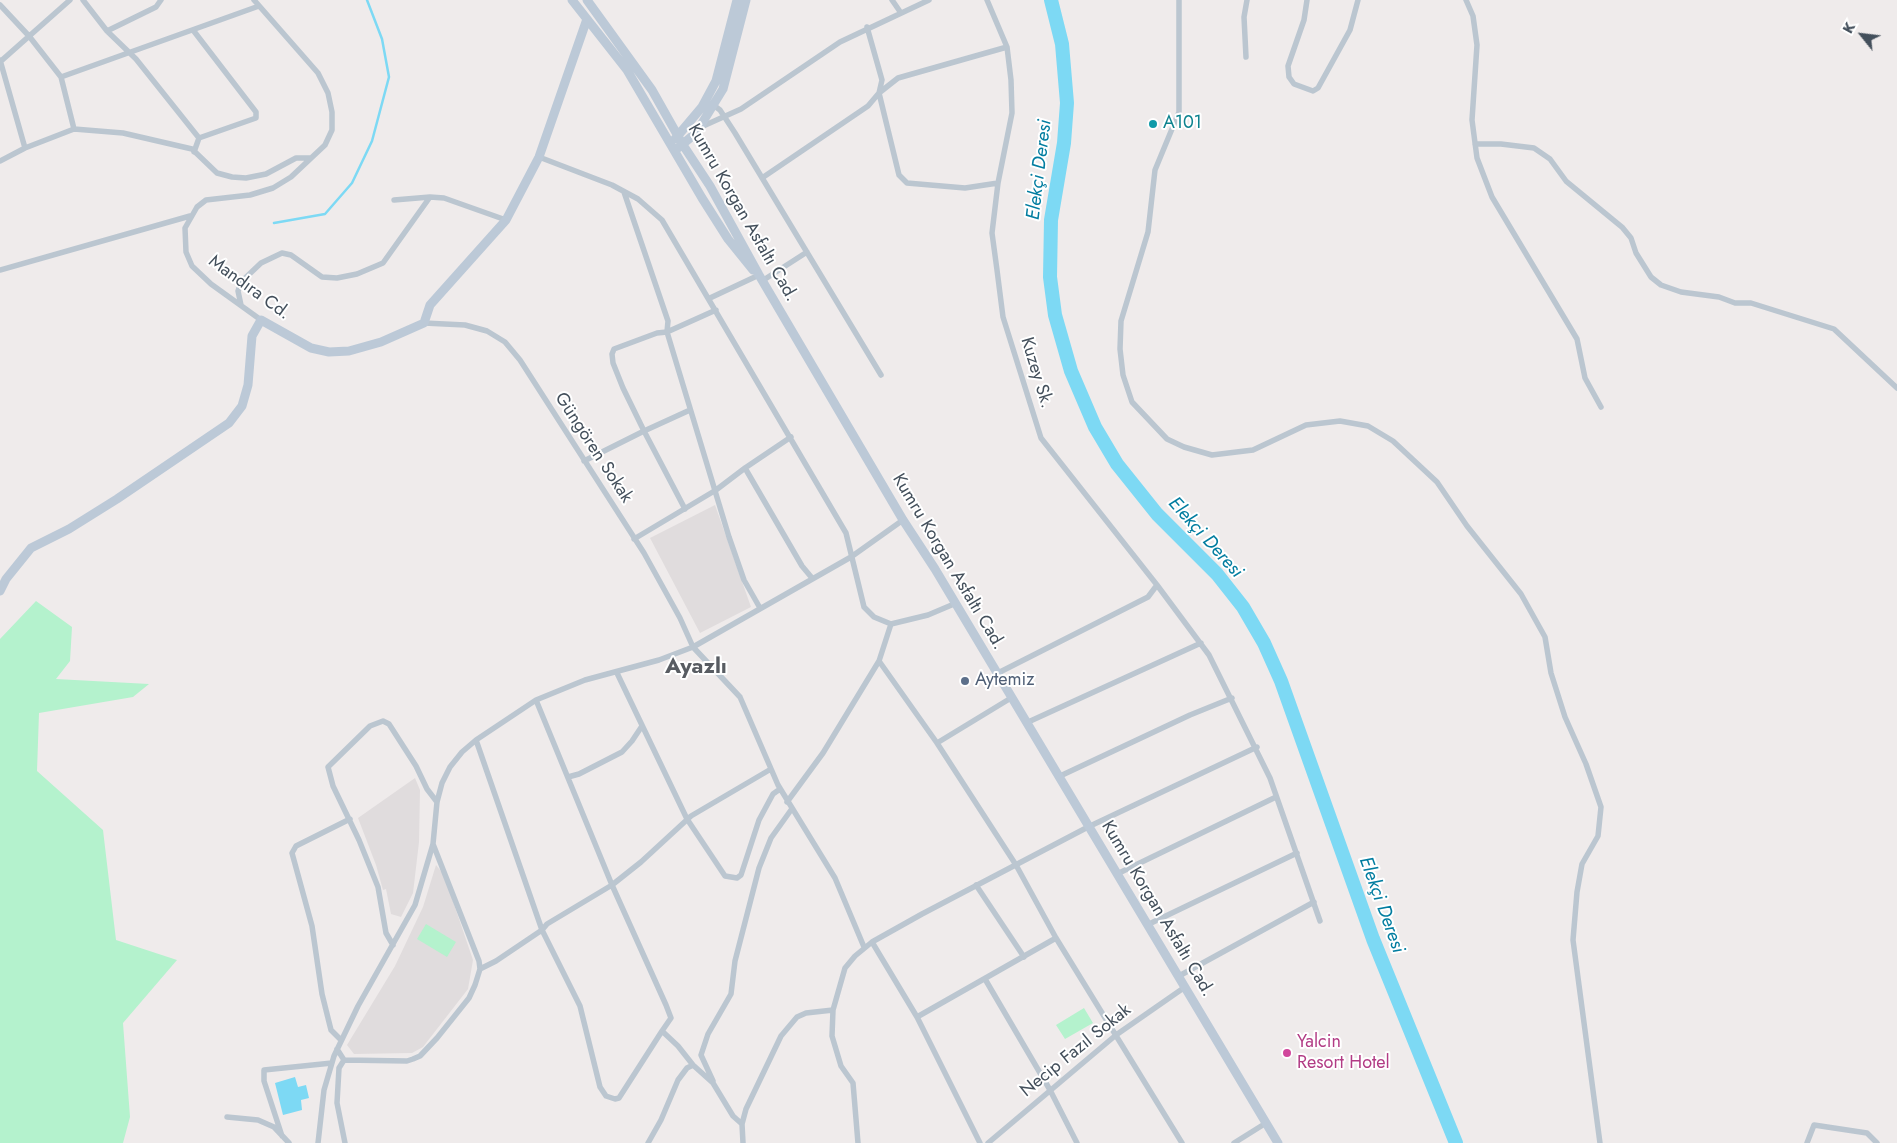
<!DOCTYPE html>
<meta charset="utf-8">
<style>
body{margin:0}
#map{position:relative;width:1897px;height:1143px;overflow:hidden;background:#efebeb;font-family:Jost,sans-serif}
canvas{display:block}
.north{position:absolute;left:1837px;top:10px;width:50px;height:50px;-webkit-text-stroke:4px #fff;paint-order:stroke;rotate:299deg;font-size:14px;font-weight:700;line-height:20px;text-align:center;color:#434f5b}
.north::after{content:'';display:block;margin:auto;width:18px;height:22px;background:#434f5b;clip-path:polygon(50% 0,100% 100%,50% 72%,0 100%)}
</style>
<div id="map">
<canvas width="1897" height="1143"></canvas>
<div class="north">K</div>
</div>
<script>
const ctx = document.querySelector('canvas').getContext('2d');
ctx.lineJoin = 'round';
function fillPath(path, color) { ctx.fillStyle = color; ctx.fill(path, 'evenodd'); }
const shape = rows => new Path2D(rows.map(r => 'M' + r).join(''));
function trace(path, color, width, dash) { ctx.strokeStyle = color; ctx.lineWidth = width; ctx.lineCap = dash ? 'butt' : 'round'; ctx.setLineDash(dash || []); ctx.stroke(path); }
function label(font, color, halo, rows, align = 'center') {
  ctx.font = font + ' Jost,sans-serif'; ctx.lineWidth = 4; ctx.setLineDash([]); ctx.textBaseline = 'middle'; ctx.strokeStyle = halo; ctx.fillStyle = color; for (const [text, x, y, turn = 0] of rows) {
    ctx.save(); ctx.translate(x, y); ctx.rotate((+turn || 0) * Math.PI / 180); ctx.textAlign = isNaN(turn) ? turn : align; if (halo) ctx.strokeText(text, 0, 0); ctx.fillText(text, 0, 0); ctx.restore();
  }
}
fillPath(shape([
 [715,505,751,607,700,633,650,538],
 [415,778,420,790,419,842,413,893,401,917,391,914,386,889,383,890,376,865,358,818],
 [436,865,444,875,473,960,468,989,423,1047,412,1053,354,1054,347,1045,395,966,423,907]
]), '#e0dcdd');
fillPath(shape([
 [36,601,72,627,70,661,56,679,149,684,133,697,39,713,37,771,103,830,116,940,177,960,123,1023,130,1117,123,1143,0,1143,0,639],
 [426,924,456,942,447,957,417,939],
 [1084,1008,1093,1023,1065,1039,1056,1025]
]), '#b4f2cd');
fillPath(shape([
 [295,1077,298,1087,306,1085,309,1098,301,1100,302,1110,283,1115,275,1083]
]), '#7dd9f4');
trace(shape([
 [274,223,325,214,352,183,372,141,389,77,382,39,367,0]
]), '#7dd9f4', 2.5);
trace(shape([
 [1051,0,1062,44,1067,103,1064,143,1051,220,1050,277,1055,315,1071,371,1095,427,1117,464,1157,514,1217,574,1243,607,1264,643,1281,681,1373,939,1456,1143]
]), '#7dd9f4', 14);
trace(shape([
 [83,0,107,31,136,59,199,138],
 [254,0,318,73,328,93,332,112,332,130,325,145,291,177,273,188,250,195,206,200,197,207,185,228,186,252,192,266,211,284,261,320],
 [892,0,901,13],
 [987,0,1007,47,1011,80,1012,113,998,183,992,233,997,270,1003,317,1041,438,1157,585,1209,655,1270,778,1320,921],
 [1179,0,1179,112,1155,170,1148,232,1121,321,1120,349,1123,375,1132,402,1167,439,1184,447,1212,455,1253,450,1306,425,1340,421,1368,426,1393,441,1437,482,1467,526,1521,594,1545,637,1551,673,1565,717,1586,764,1601,807,1598,836,1582,864,1577,892,1573,940,1600,1143],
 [1307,0,1304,20,1288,66,1289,77,1294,84,1313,91,1318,88,1350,30,1358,0],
 [1466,0,1473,16,1477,45,1472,120,1477,158,1492,197,1577,339,1585,378,1601,407],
 [0,5,29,36,61,77,74,129],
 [867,27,882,80,879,93,899,175,907,183,965,188,998,183],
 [193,30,256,112,256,118,199,138],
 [107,31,156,7,161,0],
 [1246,57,1244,17,1247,0],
 [0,60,25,148],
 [0,62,70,0],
 [61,77,259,6],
 [712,104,720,110,735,133,881,375],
 [701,127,741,109,840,42,929,0],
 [1475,144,1501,144,1534,148,1550,159,1566,181,1622,227,1631,238,1636,253,1651,277,1661,285,1681,292,1719,297,1735,303,1751,303,1834,329,1897,388],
 [194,152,199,138],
 [539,157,612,185,638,199,662,220,846,533,864,607,874,617,891,624,928,615,954,604],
 [0,161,25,148,74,129,123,133,192,149,217,173,232,177,246,178,266,174,296,158,311,158],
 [762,178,868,106,879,93,898,78,1007,47],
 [624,192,668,321,667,332,729,537,744,580,760,608],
 [394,200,430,197],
 [0,270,190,216],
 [762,281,807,252],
 [710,298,759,275],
 [241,305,238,291,241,282,261,263,282,253,291,255,322,277,337,278,357,274,383,263,430,197,444,198,506,220],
 [424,323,465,325,487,331,505,342,520,360,644,553,680,618,693,647,740,697,778,785,835,878,864,947],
 [690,410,644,431,623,388,613,363,612,354,614,349,657,333,667,332,716,310],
 [584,461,644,431,685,509],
 [745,468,802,566,812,578],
 [634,539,716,490,745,468,791,437],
 [891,624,879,661,937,743,1016,865,1056,938,1182,1143],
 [617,673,687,819,725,876,737,878,741,875,759,820,773,794,780,789],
 [996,674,1148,597,1157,585],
 [536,700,612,885,666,1005,671,1018,662,1031,678,1046,693,1065,713,1083,733,1116,742,1124],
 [1026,723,1201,643],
 [476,740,542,930,580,1006,600,1087,606,1096,615,1099,619,1098,662,1031],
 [937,743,1011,698],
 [568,777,579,774,622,752,632,741,642,726],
 [1058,777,1190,715,1232,698],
 [787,802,823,753,879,661],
 [1117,874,1276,797],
 [976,885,1024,957],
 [1147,925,1297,853],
 [872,942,917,1017,980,1143],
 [393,945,386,933,378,887,359,840,333,786,328,767,370,726,383,721,389,724,416,766,427,789,437,802],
 [480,969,496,961,542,930,547,924,612,885,641,862,691,816,771,769],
 [1179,976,1314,902],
 [985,979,1050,1090,1077,1143],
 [917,1017,1056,938],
 [341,1040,331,1030,322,994,312,926,292,853,296,846,350,819],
 [337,1049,344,1060,407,1061,413,1059,420,1056,437,1038,469,998,475,985,480,969,479,961,433,844],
 [344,1060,339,1068,337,1103,345,1143],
 [713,1081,701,1055,708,1034,731,994,735,961,759,868,771,838,791,810],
 [227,1117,258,1120,274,1127,289,1143],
 [282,1136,264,1081,264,1070,332,1063],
 [318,1143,324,1090,334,1056,358,1006,415,905,433,844,437,802,442,783,450,767,462,752,476,740,536,700,585,680,659,660,693,647,851,557,903,520],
 [648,1143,661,1120,678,1080,687,1068,693,1065],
 [743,1143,742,1124,746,1109,781,1036,797,1017,806,1013,833,1010],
 [858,1143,853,1083,841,1066,832,1036,833,1010,845,968,855,956,872,942,922,914,1088,827,1257,747],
 [988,1143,1116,1035,1185,987],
 [1234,1143,1266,1123],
 [1807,1143,1814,1125,1867,1133,1877,1143]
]), '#bbc6d0', 5.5);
trace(shape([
 [572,0,627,70,702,198,728,239,753,270],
 [587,0,652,90,683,145,710,186,759,275,903,520,935,569,1278,1143],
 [675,139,702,107,716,81,737,0],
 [678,148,696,133,723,89,746,0],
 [0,591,6,579,31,548,69,529,117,499,229,423,242,406,248,385,252,336,261,320,311,348,329,352,349,351,381,342,424,323,430,305,506,220,539,157,587,19]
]), '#bcc9d7', 9);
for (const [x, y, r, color] of [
 [1153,124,5,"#0f9aa8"],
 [965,681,5,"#5c6f8a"],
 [1287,1053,5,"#d1479c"]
]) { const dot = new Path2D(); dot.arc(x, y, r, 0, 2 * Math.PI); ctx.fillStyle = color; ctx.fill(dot); trace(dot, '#fff', 2); }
label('18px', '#0d838f', '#fff', [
 ["A101",1163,124]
], 'left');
label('18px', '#434f5b', '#fff', [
 ["Kumru Korgan Asfaltı Cad.",742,213,60],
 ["Mandıra Cd.",249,288,36],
 ["Kuzey Sk.",1036,373,73],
 ["Güngören Sokak",593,448,57],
 ["Kumru Korgan Asfaltı Cad.",948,562,59],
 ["Kumru Korgan Asfaltı Cad.",1157,909,59],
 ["Necip Fazıl Sokak",1076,1051,-39]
]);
label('18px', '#4e5e75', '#fff', [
 ["Aytemiz",975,681]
], 'left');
label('18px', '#b23c85', '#fff', [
 ["Yalcin",1297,1043],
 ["Resort Hotel",1297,1064]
], 'left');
label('italic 19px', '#027da0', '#fff', [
 ["Elekçi Deresi",1040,170,-83],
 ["Elekçi Deresi",1205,538,48],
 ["Elekçi Deresi",1381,905,70]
]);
label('bold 22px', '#585c62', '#fff', [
 ["Ayazlı",696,668]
]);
</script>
